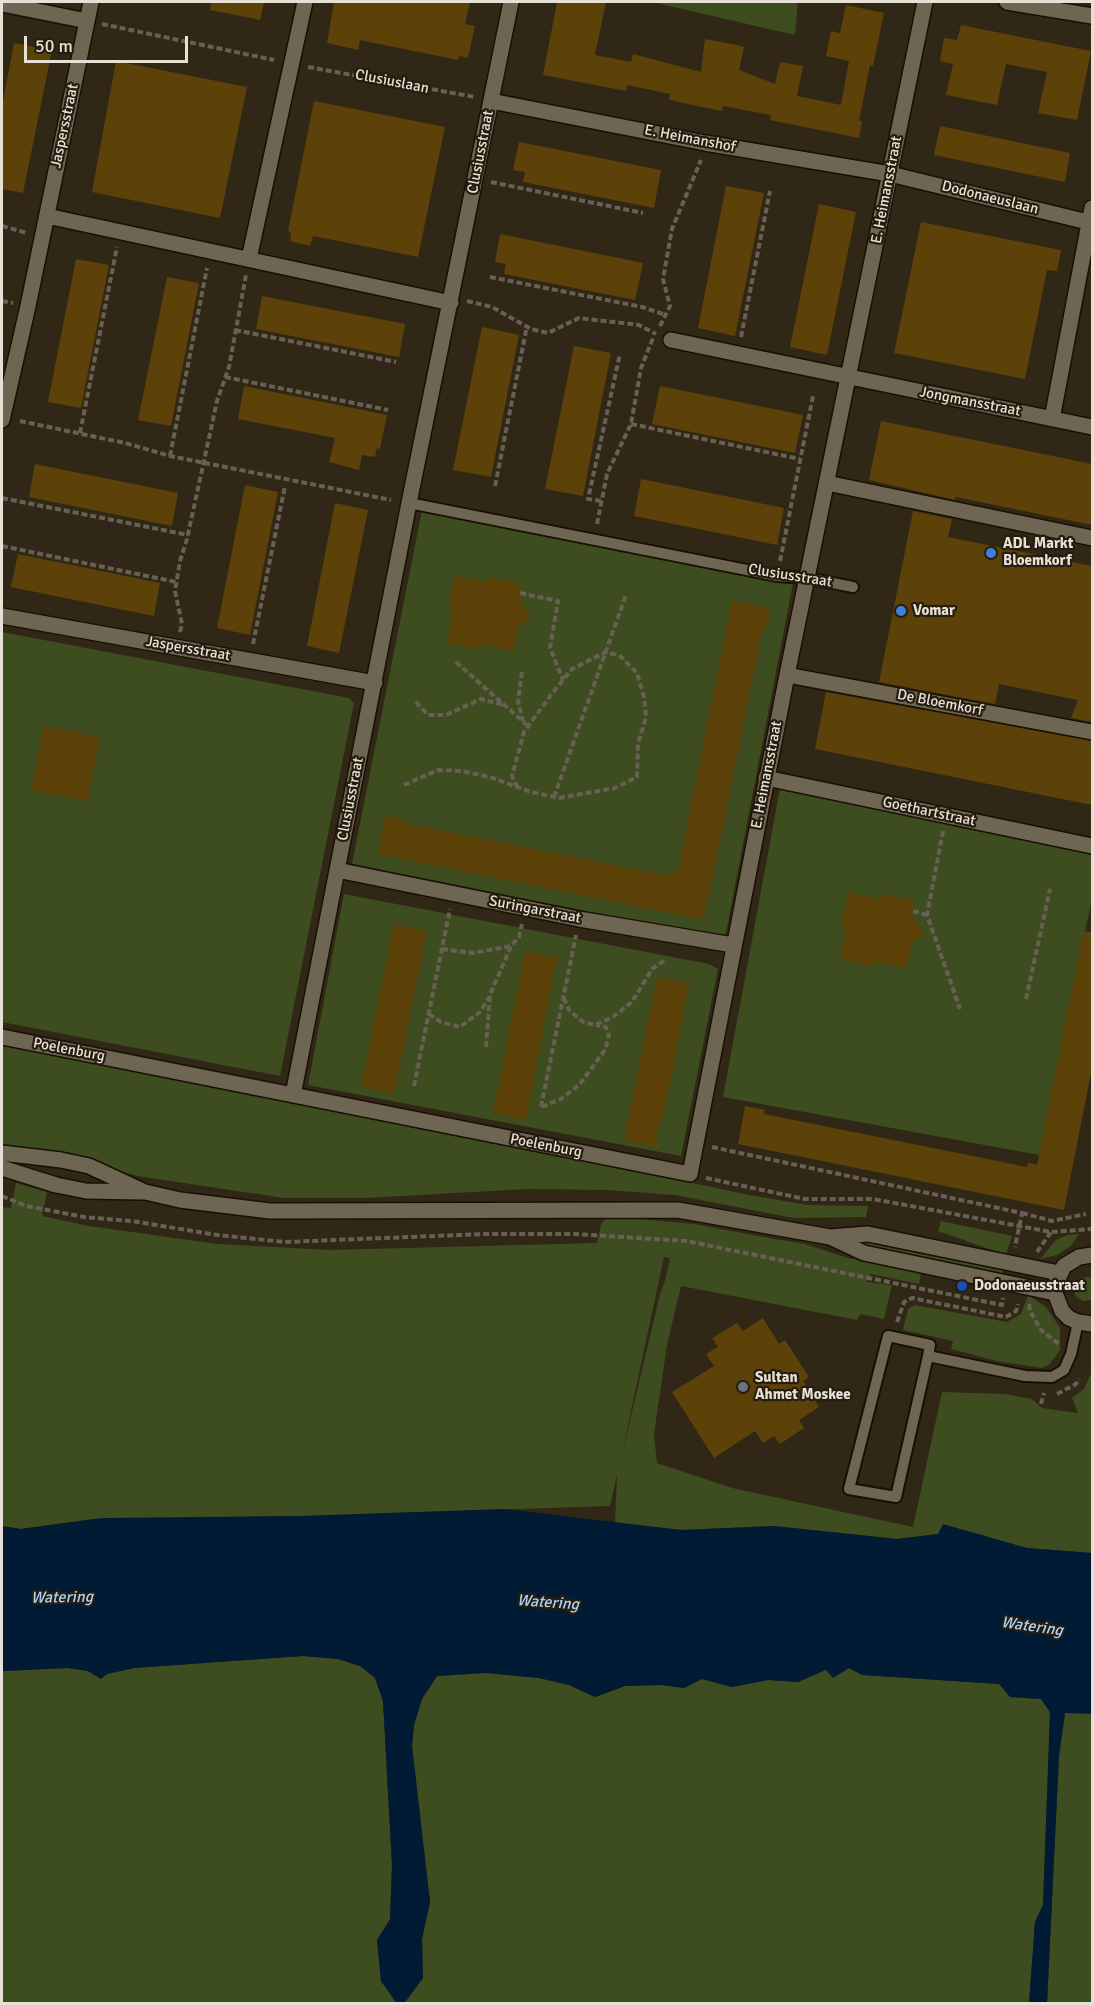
<!DOCTYPE html>
<style>
body{margin:0}
#map{position:relative;width:1094px;height:2005px;overflow:hidden;background:#302717;font-family:Signika,sans-serif}
canvas{display:block}
.frame{position:absolute;inset:0;border:3px solid #e6e0d6;pointer-events:none}
.scale{position:absolute;left:24px;top:36px;width:164px;height:27px;box-sizing:border-box;border:3px solid #e6e0d6;border-top:0;padding-left:8px;font-size:18px;line-height:21px;white-space:nowrap;color:#e6e0d6;-webkit-text-stroke:4px #261d0e;paint-order:stroke}
</style>
<div id="map">
<canvas width="1094" height="2005"></canvas>
<div class="frame"></div>
<div class="scale">50 m</div>
</div>
<script>
const ctx = document.querySelector('canvas').getContext('2d');
ctx.lineJoin = 'round';
function fillPath(path, color) { ctx.fillStyle = color; ctx.fill(path, 'evenodd'); }
const shape = rows => new Path2D(rows.map(r => 'M' + r).join(''));
function trace(path, color, width, dash) { ctx.strokeStyle = color; ctx.lineWidth = width; ctx.lineCap = dash ? 'butt' : 'round'; ctx.setLineDash(dash || []); ctx.stroke(path); }
function label(font, color, halo, rows, align = 'center') {
  ctx.font = font + ' Signika,sans-serif'; ctx.lineWidth = 4.5; ctx.setLineDash([]); ctx.textBaseline = 'middle'; ctx.strokeStyle = halo; ctx.fillStyle = color; for (const [text, x, y, turn = 0] of rows) {
    ctx.save(); ctx.translate(x, y); ctx.rotate((+turn || 0) * Math.PI / 180); ctx.textAlign = isNaN(turn) ? turn : align; if (halo) ctx.strokeText(text, 0, 0); ctx.fillText(text, 0, 0); ctx.restore();
  }
}
fillPath(shape([
 [652,2,798,2,795,35],
 [422,510,789,575,793,583,726,933,721,938,352,864],
 [2,632,349,698,354,703,280,1076,2,1022],
 [780,788,1092,848,1092,898,1039,1155,723,1097],
 [344,894,709,964,718,969,681,1156,308,1085],
 [2,1043,457,1133,749,1195,808,1205,868,1206,866,1217,793,1218,675,1195,608,1190,527,1189,365,1198,284,1198,137,1176,71,1156,2,1145],
 [16,1183,47,1192,42,1216,89,1226,217,1244,329,1250,597,1243,601,1224,608,1216,694,1224,775,1239,805,1244,848,1258,921,1273,919,1284,871,1274,867,1282,892,1285,884,1319,860,1314,857,1320,681,1286,667,1345,654,1434,657,1463,732,1488,913,1527,942,1392,1005,1394,1032,1399,1042,1408,1078,1413,1072,1398,1084,1389,1092,1371,1092,1553,1027,1548,995,1540,980,1534,938,1534,897,1539,774,1526,681,1530,615,1523,617,1475,610,1506,301,1516,94,1519,21,1529,2,1526,2,1207,11,1208],
 [664,1257,670,1258,665,1281,660,1294,621,1458],
 [941,1221,1012,1236,1006,1255,938,1231],
 [1079,1234,1071,1246,1057,1255,1040,1259,1056,1240,1067,1235],
 [865,1240,1004,1268,1002,1276,863,1247],
 [1088,1277,1092,1278,1092,1300,1083,1301,1076,1297,1074,1289,1080,1278],
 [1028,1295,1046,1307,1060,1328,1060,1350,1049,1365,1042,1368,997,1361,951,1349,953,1341,903,1330,908,1309,915,1305,1007,1322,1021,1314],
 [303,1656,338,1659,360,1666,375,1678,383,1701,392,1865,390,1920,377,1940,381,1981,397,2003,2,2004,2,1671,68,1668,88,1671,101,1679,107,1674,134,1668],
 [849,1668,862,1675,1000,1684,1010,1697,1041,1699,1050,1712,1043,1905,1035,1922,1029,2003,404,2004,423,1978,422,1939,430,1902,412,1746,414,1725,422,1699,437,1676,486,1673,539,1678,569,1685,595,1697,625,1686,661,1685,684,1688,702,1679,732,1687,768,1680,798,1682,826,1669],
 [1086,1712,1092,1714,1092,2003,1047,2004,1059,1756,1065,1713]
]), '#3e4d1f');
fillPath(shape([
 [505,1509,681,1530,774,1526,897,1539,938,1534,943,1524,1027,1548,1092,1553,1092,1714,1065,1713,1059,1756,1047,2003,1029,2003,1035,1922,1043,1905,1050,1712,1041,1699,1010,1697,999,1684,862,1675,849,1668,833,1678,826,1670,798,1682,768,1680,732,1687,702,1679,684,1688,661,1685,625,1686,595,1697,569,1685,539,1678,486,1673,437,1676,422,1699,414,1725,412,1746,430,1902,422,1939,423,1978,404,2003,397,2004,381,1981,377,1940,390,1919,392,1866,383,1701,375,1678,360,1666,338,1659,303,1656,134,1668,107,1674,101,1679,88,1671,68,1668,2,1671,2,1526,21,1529,102,1518,301,1516]
]), '#021b34');
fillPath(shape([
 [211,2,264,2,260,20,210,10],
 [334,2,470,2,465,24,475,26,468,58,459,56,458,60,360,40,358,50,327,43],
 [557,2,606,2,595,55,631,62,633,54,701,72,705,39,737,45,744,47,739,70,775,84,780,62,803,66,797,96,841,105,849,61,826,56,831,31,840,33,846,5,884,13,873,66,870,65,859,121,862,121,859,138,770,120,771,115,723,106,722,111,678,102,669,99,670,94,627,85,626,91,543,75],
 [961,25,1091,51,1077,120,1038,113,1047,72,1006,64,997,105,946,95,953,64,940,61,944,38,957,40],
 [14,43,52,50,23,193,2,189,2,106],
 [116,61,247,87,220,218,92,192],
 [314,101,445,127,418,257,313,236,310,246,290,241,291,232,288,231],
 [940,126,1070,153,1065,182,934,155],
 [519,142,661,170,654,208,523,182,525,172,513,170],
 [726,186,764,193,735,336,698,328],
 [819,204,856,212,827,355,790,347],
 [921,222,1061,250,1057,271,1047,270,1025,379,894,353],
 [500,234,643,263,635,300,504,274,506,264,495,262],
 [76,259,109,265,81,408,48,402],
 [167,277,199,283,171,426,138,420],
 [262,296,405,324,399,357,256,329],
 [482,327,519,335,491,477,453,470],
 [574,346,611,353,583,496,545,489],
 [244,386,387,415,380,449,377,448,375,457,362,455,359,470,329,462,335,438,238,419],
 [660,386,803,415,795,453,652,424],
 [881,421,1092,464,1092,525,956,497,955,500,869,480],
 [35,464,178,493,172,526,29,497],
 [641,479,784,508,777,545,634,516],
 [245,485,278,492,250,635,217,628],
 [335,503,368,510,339,653,307,646],
 [913,511,952,519,948,537,1092,566,1092,722,1071,718,1078,700,999,684,995,704,879,682],
 [18,554,160,583,154,616,11,587],
 [455,576,487,582,488,577,522,584,519,598,531,617,519,625,513,651,482,644,480,650,447,643,453,611,448,610],
 [732,601,770,608,767,627,763,626,704,920,378,854,385,816,404,819,403,823,668,876,669,872,677,874],
 [826,692,1092,741,1092,805,815,749],
 [44,726,100,737,87,801,31,790],
 [848,892,880,899,881,894,915,901,912,915,925,934,912,942,907,968,875,961,874,967,840,960,846,928,841,927],
 [394,924,427,931,394,1094,361,1087],
 [1084,931,1092,932,1092,1068,1064,1210,738,1144,745,1106,765,1110,764,1114,1027,1167,1028,1163,1037,1165],
 [525,951,559,958,551,978,553,979,526,1120,493,1113],
 [657,977,691,984,683,1005,685,1006,672,1073,661,1125,658,1124,658,1147,624,1140],
 [763,1318,779,1344,785,1340,809,1377,803,1381,819,1407,799,1420,804,1428,780,1444,774,1436,763,1443,755,1431,714,1458,672,1392,714,1366,706,1354,718,1347,712,1338,737,1323,743,1331]
]), '#5c4208');
const service = shape([
 [409,503,777,576,807,578,853,587],
 [928,1356,896,1497,849,1489,888,1336,930,1345,928,1356,1025,1376,1052,1377,1064,1370,1071,1354,1078,1322]
]);
const pedestrian = shape([
 [890,174,1092,223]
]);
const minor = shape([
 [1007,2,1092,16],
 [2,4,87,21],
 [491,101,705,143,890,174],
 [47,216,451,303],
 [249,259,305,2],
 [671,340,1092,427],
 [1052,419,1092,208],
 [2,420,28,306,91,2],
 [827,483,1092,538],
 [2,616,375,683],
 [787,675,1092,732],
 [766,778,1092,846],
 [337,870,579,919,733,945],
 [2,1037,690,1174,787,675,925,2],
 [293,1095,409,503,511,2]
]);
const tertiary = shape([
 [2,1153,61,1160,89,1166,145,1192,180,1200,270,1211,678,1210,830,1237,868,1234,1059,1273],
 [2,1168,56,1185,86,1191,142,1192],
 [830,1237,864,1253,1055,1293],
 [1092,1255,1079,1257,1064,1266,1056,1283,1055,1293,1062,1311,1069,1318,1078,1322,1092,1324]
]);
trace(service, '#181003', 14);
trace(pedestrian, '#181003', 18);
trace(minor, '#181003', 18);
trace(tertiary, '#181003', 18);
trace(shape([
 [102,24,274,60],
 [308,67,475,97],
 [491,182,643,213],
 [2,226,27,233],
 [490,277,642,307,666,315],
 [2,301,13,303],
 [467,301,492,307,531,329,548,333,579,318,639,325,656,334],
 [660,326,670,306,663,279,672,229,701,160],
 [235,330,396,362],
 [741,337,770,191],
 [225,377,388,410],
 [20,421,125,443,170,456,391,500],
 [631,424,800,459],
 [80,433,117,247],
 [170,456,207,268],
 [495,486,527,326],
 [2,498,188,535],
 [601,501,588,499,620,354],
 [597,524,607,474,631,424,641,368,653,338],
 [2,546,176,582],
 [780,561,813,396],
 [520,593,558,601,550,648,563,680],
 [180,632,182,624,175,591,180,561,187,539,217,401,229,367,246,275],
 [253,644,285,486],
 [456,662,528,726],
 [522,672,518,701,523,721],
 [416,702,428,715,446,715,481,699,504,705],
 [404,785,438,770,461,771,490,777,531,792,559,798,615,788,637,777,638,744,646,717,644,697,637,673,620,656,606,652,572,669,551,695,524,732,512,776,517,787],
 [554,797,626,595],
 [943,831,927,915,960,1009],
 [913,911,927,915],
 [442,949,473,953,511,946,519,937,522,924],
 [564,998,569,1010,583,1022,595,1025,613,1017,632,1002,652,969,665,960],
 [1026,999,1050,889],
 [429,1014,441,1022,460,1027,480,1012,490,996],
 [486,1047,490,995,511,946],
 [414,1086,450,909],
 [541,1107,576,935],
 [542,1107,561,1099,580,1084,605,1050,609,1036,606,1027,596,1025],
 [712,1147,1022,1213,1015,1247],
 [706,1178,805,1199,873,1199,1051,1232,1092,1229],
 [2,1196,26,1206,84,1217,132,1221,217,1235,285,1242,484,1234,575,1234,686,1241,1002,1305,1003,1298],
 [1022,1213,1052,1221,1086,1214],
 [1037,1252,1051,1232],
 [1029,1304,1030,1311,1041,1330,1059,1344],
 [897,1322,904,1302,912,1298,1006,1317,1016,1311,1018,1304],
 [1057,1394,1076,1384,1079,1379],
 [1041,1404,1044,1393]
]), '#686052', 4, [6, 3]);
trace(service, '#6f6553', 10);
trace(pedestrian, '#6f6553', 15);
trace(minor, '#6f6553', 15);
trace(tertiary, '#6f6553', 15);
for (const [x, y, r, color] of [
 [991,553,6,"#3f7fe0"],
 [901,611,6,"#3f7fe0"],
 [962,1286,6,"#1a4fb4"],
 [743,1387,6,"#6b7280"]
]) { const dot = new Path2D(); dot.arc(x, y, r, 0, 2 * Math.PI); ctx.fillStyle = color; ctx.fill(dot); trace(dot, '#261d0e', 2); }
label('15px', '#e6e0d6', '#261d0e', [
 ["Clusiuslaan",392,82,11],
 ["Jaspersstraat",65,126,-78],
 ["E. Heimanshof",690,139,11],
 ["Clusiusstraat",481,152,-79],
 ["E. Heimansstraat",887,190,-79],
 ["Dodonaeuslaan",990,198,14],
 ["Jongmansstraat",970,402,11],
 ["Clusiusstraat",790,576,9],
 ["Jaspersstraat",188,649,10],
 ["De Bloemkorf",940,703,11],
 ["E. Heimansstraat",767,775,-79],
 ["Clusiusstraat",351,799,-79],
 ["Goethartstraat",929,812,12],
 ["Suringarstraat",535,910,11],
 ["Poelenburg",69,1050,11],
 ["Poelenburg",546,1146,11]
]);
label('bold 15px', '#e6e0d6', '#261d0e', [
 ["ADL Markt",1003,544],
 ["Bloemkorf",1003,561],
 ["Vomar",913,611],
 ["Dodonaeusstraat",974,1286],
 ["Sultan",755,1378],
 ["Ahmet Moskee",755,1395]
], 'left');
label('italic 16px', '#a9d2fe', '#261d0e', [
 ["Watering",62,1598,-1],
 ["Watering",548,1603,4],
 ["Watering",1032,1627,8]
]);
</script>
